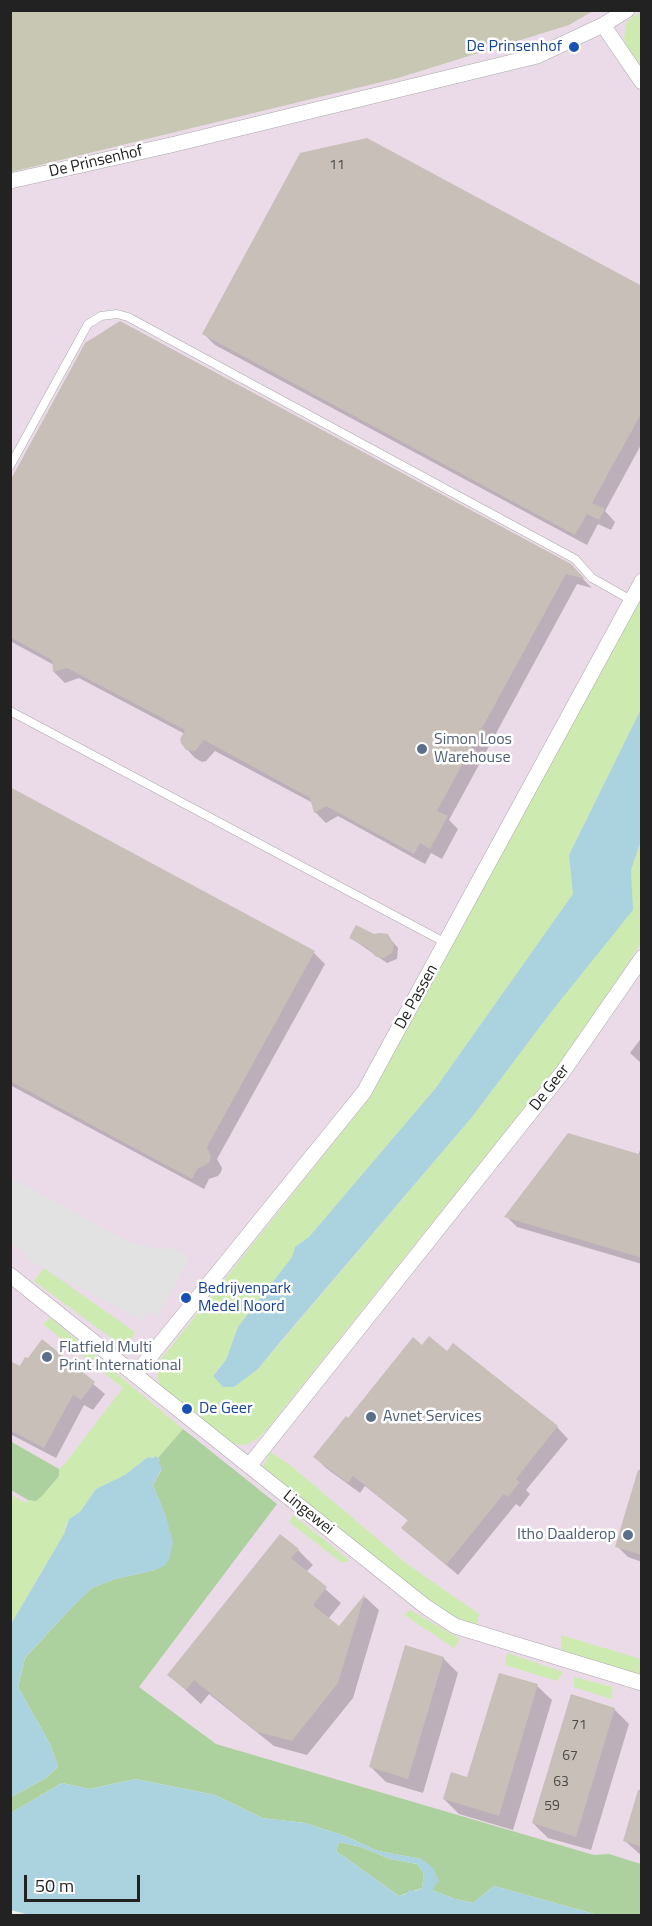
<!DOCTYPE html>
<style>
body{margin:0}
#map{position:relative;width:652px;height:1926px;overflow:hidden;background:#f2efe9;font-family:"Titillium Web",sans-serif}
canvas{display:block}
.frame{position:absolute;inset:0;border:12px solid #222;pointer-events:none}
.scale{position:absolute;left:24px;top:1875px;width:116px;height:27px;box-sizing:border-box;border:3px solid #222;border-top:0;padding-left:8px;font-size:18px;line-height:21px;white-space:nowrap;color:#222;-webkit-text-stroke:4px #fff;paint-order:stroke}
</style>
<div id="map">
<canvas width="652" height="1926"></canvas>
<div class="frame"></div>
<div class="scale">50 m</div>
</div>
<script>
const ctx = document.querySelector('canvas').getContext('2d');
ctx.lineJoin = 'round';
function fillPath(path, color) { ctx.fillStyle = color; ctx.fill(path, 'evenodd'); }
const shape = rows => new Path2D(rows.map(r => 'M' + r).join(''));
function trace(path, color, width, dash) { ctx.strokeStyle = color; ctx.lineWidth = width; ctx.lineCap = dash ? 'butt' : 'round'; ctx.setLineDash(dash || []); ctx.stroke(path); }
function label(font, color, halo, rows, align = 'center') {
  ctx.font = font + ' "Titillium Web",sans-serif'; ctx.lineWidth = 5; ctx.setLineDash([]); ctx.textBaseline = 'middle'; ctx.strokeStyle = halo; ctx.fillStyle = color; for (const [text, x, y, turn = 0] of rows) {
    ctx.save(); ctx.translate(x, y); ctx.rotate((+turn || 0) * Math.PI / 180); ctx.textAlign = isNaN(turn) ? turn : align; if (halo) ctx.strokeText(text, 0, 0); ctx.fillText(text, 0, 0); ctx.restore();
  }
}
fillPath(shape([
 [11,11,641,11,641,1895,208,1771,125,1707,11,1499]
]), '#ebdbe8');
fillPath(shape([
 [10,11,11,10,593,11,569,25,398,78,11,172]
]), '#c7c7b4');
fillPath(shape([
 [641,12,641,68,626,45,624,38,626,24,630,19],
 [641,597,641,709,569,855,573,894,435,1089,309,1237,295,1247,292,1257,238,1327,226,1360,213,1375,234,1387,258,1369,472,1117,551,1012,632,910,631,870,641,840,641,943,585,1029,547,1079,267,1429,257,1439,248,1444,241,1445,231,1443,163,1390,158,1379,158,1363,371,1096],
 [44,1268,135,1332,126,1349,34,1281],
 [50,1318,183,1429,158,1458,148,1457,125,1475,96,1489,80,1512,72,1517,66,1524,64,1534,11,1624,11,1495,26,1503,28,1500,36,1501,59,1476,59,1469,63,1466,123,1388,43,1324],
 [270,1452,290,1465,407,1564,479,1614,477,1625,441,1612,262,1469],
 [293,1515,349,1560,342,1563,289,1522],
 [410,1610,460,1639,454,1648,404,1615],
 [561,1635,641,1659,641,1674,561,1650],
 [507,1653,563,1672,557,1681,505,1665],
 [574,1677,613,1687,611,1699,574,1687]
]), '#cdebb0');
fillPath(shape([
 [183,1429,277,1504,139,1687,216,1744,594,1855,609,1854,641,1864,641,1915,598,1915,494,1886,473,1903,455,1899,432,1890,421,1859,378,1851,345,1836,305,1823,262,1818,215,1795,135,1779,90,1789,62,1783,11,1813,11,1797,46,1778,58,1767,51,1746,18,1687,25,1658,72,1607,92,1588,115,1579,155,1570,166,1517,153,1485,161,1471,158,1462,160,1460,158,1458],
 [10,1441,59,1469,59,1476,42,1496,36,1501,28,1500,11,1490],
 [339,1842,361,1847,390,1859,417,1864,424,1873,422,1888,399,1896,336,1851]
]), '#add19e');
fillPath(shape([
 [11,1178,131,1243,157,1249,173,1248,190,1257,157,1317,148,1311,143,1321,26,1259,28,1254,11,1244]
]), '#e2e2e2');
fillPath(shape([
 [641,709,641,840,631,870,633,910,551,1012,472,1117,280,1342,258,1369,234,1387,223,1387,213,1376,226,1360,238,1327,292,1257,295,1247,309,1237,435,1089,573,894,569,855],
 [156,1456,160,1460,158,1462,162,1468,153,1485,166,1517,173,1542,169,1560,164,1566,155,1570,115,1579,92,1588,72,1607,25,1658,18,1687,51,1746,58,1767,46,1778,11,1797,11,1624,64,1534,69,1519,80,1512,96,1489,125,1475,148,1457,153,1458],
 [135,1779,215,1795,262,1818,305,1823,345,1836,378,1851,422,1859,433,1868,439,1881,432,1890,455,1899,473,1903,494,1886,598,1915,33,1916,11,1910,11,1813,62,1783,90,1789],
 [339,1842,361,1847,390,1859,417,1864,424,1873,422,1888,415,1891,409,1890,406,1894,399,1896,336,1851]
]), '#aad3df');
fillPath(shape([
 [642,288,642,443,605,511,615,522,611,530,598,524,587,545,215,345,204,334],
 [10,484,577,573,592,588,577,584,449,820,458,829,442,859,431,853,425,864,338,816,326,823,315,812,313,803,215,751,206,761,202,762,195,758,184,746,185,734,79,678,65,683,54,672,54,665,10,641],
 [10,789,314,953,325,964,217,1159,222,1168,221,1172,218,1176,209,1179,204,1189,10,1085],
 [387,935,398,948,397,959,387,963,351,938],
 [642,1037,642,1064,630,1053],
 [642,1144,642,1264,517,1227,506,1216,638,1156],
 [43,1342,105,1394,93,1410,84,1405,56,1458,10,1434,10,1363,21,1368],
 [423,1347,447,1353,557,1427,568,1439,526,1490,530,1494,520,1507,516,1504,458,1575,403,1528,409,1521,365,1486,360,1493,326,1468,315,1457],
 [642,1464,642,1562,628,1557,617,1546],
 [298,1550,313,1565,306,1572,341,1603,328,1619,339,1628,365,1597,379,1610,353,1698,307,1755,274,1746,209,1694,201,1704,169,1675],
 [443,1658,458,1673,423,1793,386,1782,371,1767],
 [537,1686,552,1700,513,1830,459,1814,444,1799,468,1779],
 [614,1709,629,1724,591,1850,548,1838,533,1823],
 [642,1784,642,1856,625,1841]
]), '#0003');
fillPath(shape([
 [367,138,642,286,642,412,592,503,605,509,599,520,587,514,575,535,202,334,300,153],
 [120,321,571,564,585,579,566,574,437,811,448,816,430,849,420,843,414,854,326,806,314,813,310,798,204,740,195,751,186,750,181,743,180,739,185,730,67,668,53,672,52,660,10,637,10,481,85,343],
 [10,787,315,951,207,1147,211,1156,210,1161,206,1165,198,1168,192,1179,10,1081],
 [356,925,374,934,380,933,388,934,394,945,392,953,384,958,376,957,368,948,349,938],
 [568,1133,642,1155,642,1258,504,1217],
 [429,1336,447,1351,453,1343,558,1426,516,1479,520,1482,508,1497,504,1494,446,1565,401,1528,408,1520,353,1476,348,1483,313,1457,346,1416,348,1418,413,1337,422,1345],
 [42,1339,95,1382,81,1400,73,1395,44,1448,10,1430,10,1361,20,1366,25,1357,28,1358],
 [638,1470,642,1470,642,1555,615,1547],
 [280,1534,299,1549,291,1558,327,1587,313,1605,339,1626,365,1594,338,1683,292,1741,257,1732,194,1680,186,1690,167,1675],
 [405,1645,444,1657,408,1779,369,1767],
 [499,1673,538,1684,499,1816,443,1799,451,1772,467,1777],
 [571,1694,615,1708,576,1837,532,1823],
 [638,1790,642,1790,642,1847,623,1841]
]), '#c7bfb8');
const service = shape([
 [10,466,88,324,101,316,117,314,128,317,575,559,592,578,631,600],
 [10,711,446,943]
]);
const minor = shape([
 [603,25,642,82],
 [10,181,171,145,537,56,603,25,627,10],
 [10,1275,426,1607,455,1626,642,1683],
 [135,1375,364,1092,642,581],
 [249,1466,562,1073,642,958]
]);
trace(service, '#a9a9a9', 9);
trace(minor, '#a9a9a9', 16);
trace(service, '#fff', 8);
trace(minor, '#fff', 15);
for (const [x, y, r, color] of [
 [574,47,6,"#1a4fb4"],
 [422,749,6,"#5c6f8a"],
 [186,1298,6,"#1a4fb4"],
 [47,1357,6,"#5c6f8a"],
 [187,1409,6,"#1a4fb4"],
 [371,1417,6,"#5c6f8a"],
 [628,1535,6,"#5c6f8a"]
]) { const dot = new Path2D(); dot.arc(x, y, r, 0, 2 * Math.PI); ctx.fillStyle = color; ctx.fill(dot); trace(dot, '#fff', 2); }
label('14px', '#4b4948', null, [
 ["11",337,166],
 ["71",579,1726],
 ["67",570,1757],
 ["63",561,1783],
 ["59",552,1807]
]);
label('16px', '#164399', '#fff', [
 ["De Prinsenhof",562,47,"right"],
 ["Bedrijvenpark",198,1289],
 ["Medel Noord",198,1307],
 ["De Geer",199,1409]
], 'left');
label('16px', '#222', '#fff', [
 ["De Prinsenhof",96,162,-13],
 ["De Passen",417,997,-61],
 ["De Geer",550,1088,-52],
 ["Lingewei",308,1513,39]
]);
label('16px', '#4e5e75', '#fff', [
 ["Simon Loos",434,740],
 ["Warehouse",434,758],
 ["Flatfield Multi",59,1348],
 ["Print International",59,1366],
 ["Avnet Services",383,1417],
 ["Itho Daalderop",616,1535,"right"]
], 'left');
</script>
